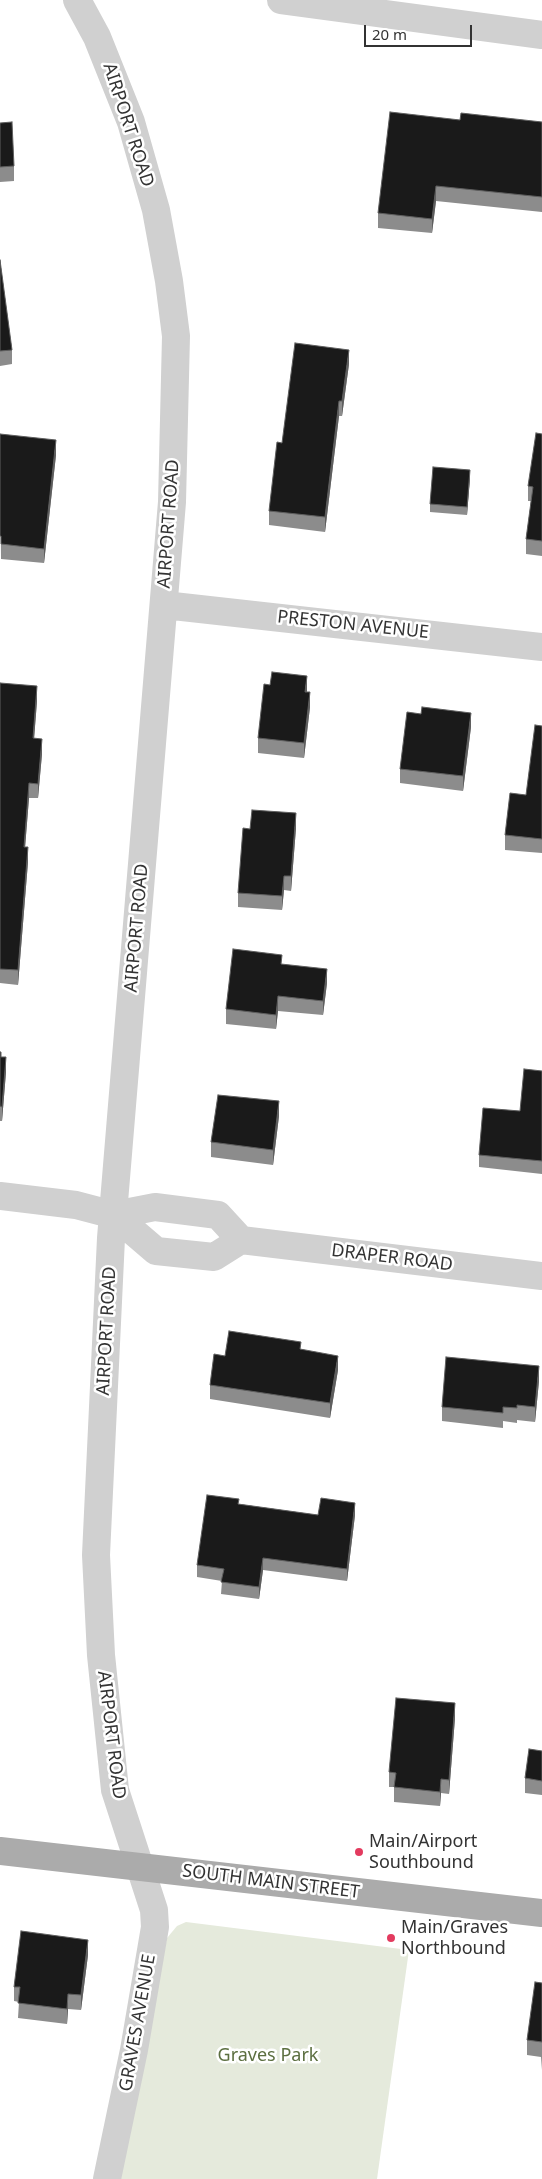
<!DOCTYPE html>
<style>
body{margin:0}
#map{position:relative;width:542px;height:2179px;overflow:hidden;background:#fff;font-family:"Noto Sans",sans-serif}
canvas{display:block}
.scale{position:absolute;left:364px;top:25px;width:108px;height:22px;box-sizing:border-box;border:2px solid #333;border-top:0;padding-left:6px;font-size:15px;line-height:18px;white-space:nowrap;color:#333;-webkit-text-stroke:4px #fff;paint-order:stroke}
</style>
<div id="map">
<canvas width="542" height="2179"></canvas>
<div class="scale">20 m</div>
</div>
<script>
const ctx = document.querySelector('canvas').getContext('2d');
ctx.lineJoin = 'round';
function fillPath(path, color) { ctx.fillStyle = color; ctx.fill(path, 'evenodd'); }
const shape = rows => new Path2D(rows.map(r => 'M' + r).join(''));
function trace(path, color, width, dash) { ctx.strokeStyle = color; ctx.lineWidth = width; ctx.lineCap = dash ? 'butt' : 'round'; ctx.setLineDash(dash || []); ctx.stroke(path); }
function label(font, color, halo, rows, align = 'center') {
  ctx.font = font + ' "Noto Sans",sans-serif'; ctx.lineWidth = 5; ctx.setLineDash([]); ctx.textBaseline = 'middle'; ctx.strokeStyle = halo; ctx.fillStyle = color; for (const [text, x, y, turn = 0] of rows) {
    ctx.save(); ctx.translate(x, y); ctx.rotate((+turn || 0) * Math.PI / 180); ctx.textAlign = isNaN(turn) ? turn : align; if (halo) ctx.strokeText(text, 0, 0); ctx.fillText(text, 0, 0); ctx.restore();
  }
}
fillPath(shape([
 [186,1922,409,1950,377,2179,118,2179,167,1938,177,1926]
]), '#e5eadc');
trace(shape([
 [77,0,97,37,131,122,156,210,169,281,176,336,172,502,111,1238,96,1555,101,1655,115,1790,154,1910,155,1927,134,2050,107,2179],
 [281,0,542,35],
 [164,605,542,647],
 [0,1196,76,1205,114,1215,155,1207,218,1215,241,1240],
 [114,1215,156,1251,214,1257,241,1240,542,1276]
]), '#d0d0d0', 28);
trace(shape([
 [0,1851,542,1913]
]), '#ababab', 28);
fillPath(shape([
 [460,120,542,122,542,212,436,201,432,233,378,228,378,213],
 [0,123,14,166,14,181,0,182],
 [0,260,12,350,12,364,0,366],
 [349,364,342,416,339,416,325,532,269,525,269,511,282,443],
 [0,434,56,455,44,563,1,559],
 [542,434,542,556,526,554,526,539,531,501,528,501,528,486],
 [470,478,467,515,430,512,430,504],
 [0,683,37,701,34,738,42,754,38,798,29,798,25,847,28,862,18,985,0,983],
 [307,692,310,707,304,758,258,753,258,738],
 [542,726,542,853,505,850,505,835,526,795],
 [471,727,463,791,400,783,400,769],
 [296,828,291,891,284,890,282,910,238,907,238,893,250,829],
 [327,983,323,1015,278,1011,276,1029,226,1024,226,1009],
 [0,1052,1,1057,6,1072,2,1121,0,1121],
 [542,1071,542,1174,479,1167,479,1155,520,1111],
 [279,1116,273,1165,211,1157,211,1142],
 [225,1356,338,1370,330,1418,210,1399,210,1385],
 [539,1381,535,1422,517,1420,517,1423,503,1421,503,1428,442,1421,442,1407],
 [239,1504,318,1515,355,1515,347,1581,263,1570,259,1599,221,1594,222,1581,197,1577,197,1565],
 [455,1718,449,1794,441,1793,440,1806,394,1802,394,1787,389,1787,389,1772],
 [542,1751,542,1795,525,1793,525,1778],
 [88,1955,81,2010,68,2009,67,2024,18,2018,19,2002,14,2001,14,1987],
 [542,1983,542,2070,541,2057,527,2055,527,2040]
]), '#8c8c8c');
fillPath(shape([
 [436,186,436,201,432,233,432,219],
 [349,350,349,364,342,416,342,401],
 [339,401,339,416,325,532,325,517],
 [56,440,56,455,44,563,44,549],
 [470,470,470,478,467,515,467,507],
 [307,676,307,691,305,706,305,692],
 [37,686,37,701,33,753,33,738],
 [310,692,310,707,304,758,304,743],
 [471,713,471,727,463,791,463,776],
 [42,739,42,754,38,798,38,784],
 [29,783,29,798,24,861,24,847],
 [296,813,296,828,291,891,291,876],
 [28,847,28,862,18,985,18,970],
 [284,876,284,890,282,910,282,896],
 [327,969,327,983,323,1015,323,1001],
 [278,996,278,1011,276,1029,276,1015],
 [6,1057,6,1072,2,1121,2,1107],
 [279,1101,279,1116,273,1165,273,1150],
 [338,1356,338,1370,330,1418,330,1403],
 [539,1366,539,1381,535,1422,535,1407],
 [355,1503,355,1515,347,1581,347,1569],
 [263,1558,263,1570,259,1599,259,1587],
 [455,1703,455,1718,449,1794,449,1780],
 [441,1779,441,1793,440,1806,440,1792],
 [88,1940,88,1955,81,2010,81,1995],
 [68,1994,68,2009,67,2024,67,2009]
]), '#5f5f5f');
const building = shape([
 [390,112,460,120,461,113,542,122,542,197,436,186,432,219,378,213,390,112],
 [12,122,14,166,0,167,0,123,12,122],
 [0,260,12,350,0,351,0,260],
 [295,343,349,350,342,401,339,401,325,517,269,511,277,442,282,443,295,343],
 [536,433,542,434,542,541,526,539,533,487,528,486,536,433],
 [0,434,56,440,44,549,1,544,1,536,0,536,0,434],
 [433,467,470,470,467,507,430,504,433,467],
 [272,672,307,676,305,692,310,692,304,743,258,738,264,684,270,685,272,672],
 [0,683,37,686,33,738,42,739,38,784,29,783,24,847,28,847,18,970,0,969,0,683],
 [422,707,471,713,463,776,400,769,407,712,421,714,422,707],
 [535,725,542,726,542,839,505,835,510,793,526,795,535,725],
 [252,810,296,813,291,876,284,876,282,896,238,893,243,828,250,829,252,810],
 [233,949,282,955,281,964,327,969,323,1001,278,996,276,1015,226,1009,233,949],
 [0,1052,1,1052,1,1057,6,1057,2,1107,0,1106,0,1052],
 [524,1069,542,1071,542,1161,479,1155,483,1108,520,1111,524,1069],
 [218,1095,279,1101,273,1150,211,1142,218,1095],
 [229,1331,301,1342,300,1349,338,1356,330,1403,210,1385,214,1354,225,1356,229,1331],
 [446,1357,539,1366,535,1407,517,1405,517,1408,503,1407,503,1413,442,1407,446,1357],
 [207,1495,239,1499,238,1504,318,1515,321,1498,355,1503,347,1569,263,1558,259,1587,221,1582,224,1569,197,1565,207,1495],
 [396,1698,455,1703,449,1780,441,1779,440,1792,394,1787,396,1773,389,1772,396,1698],
 [529,1749,542,1751,542,1781,525,1778,529,1749],
 [21,1931,88,1940,81,1995,68,1994,67,2009,18,2003,20,1987,14,1987,21,1931],
 [535,1982,542,1983,542,2042,527,2040,535,1982]
]);
fillPath(building, '#1a1a1a');
trace(building, '#5f5f5f', 1);
for (const [x, y, r, color] of [
 [359,1852,5,"#e33b5f"],
 [391,1938,5,"#e33b5f"]
]) { const dot = new Path2D(); dot.arc(x, y, r, 0, 2 * Math.PI); ctx.fillStyle = color; ctx.fill(dot); trace(dot, '#fff', 2); }
label('18px', '#333', '#fff', [
 ["AIRPORT ROAD",128,125,72],
 ["AIRPORT ROAD",169,524,-86],
 ["PRESTON AVENUE",353,625,6],
 ["AIRPORT ROAD",137,928,-85],
 ["DRAPER ROAD",392,1258,7],
 ["AIRPORT ROAD",107,1331,-87],
 ["AIRPORT ROAD",111,1735,83],
 ["SOUTH MAIN STREET",271,1882,7],
 ["GRAVES AVENUE",138,2023,-80]
]);
label('18px', '#333', '#fff', [
 ["Main/Airport",369,1842],
 ["Southbound",369,1863],
 ["Main/Graves",401,1928],
 ["Northbound",401,1949]
], 'left');
label('18px', '#5c6f40', '#fff', [
 ["Graves Park",268,2056]
]);
</script>
